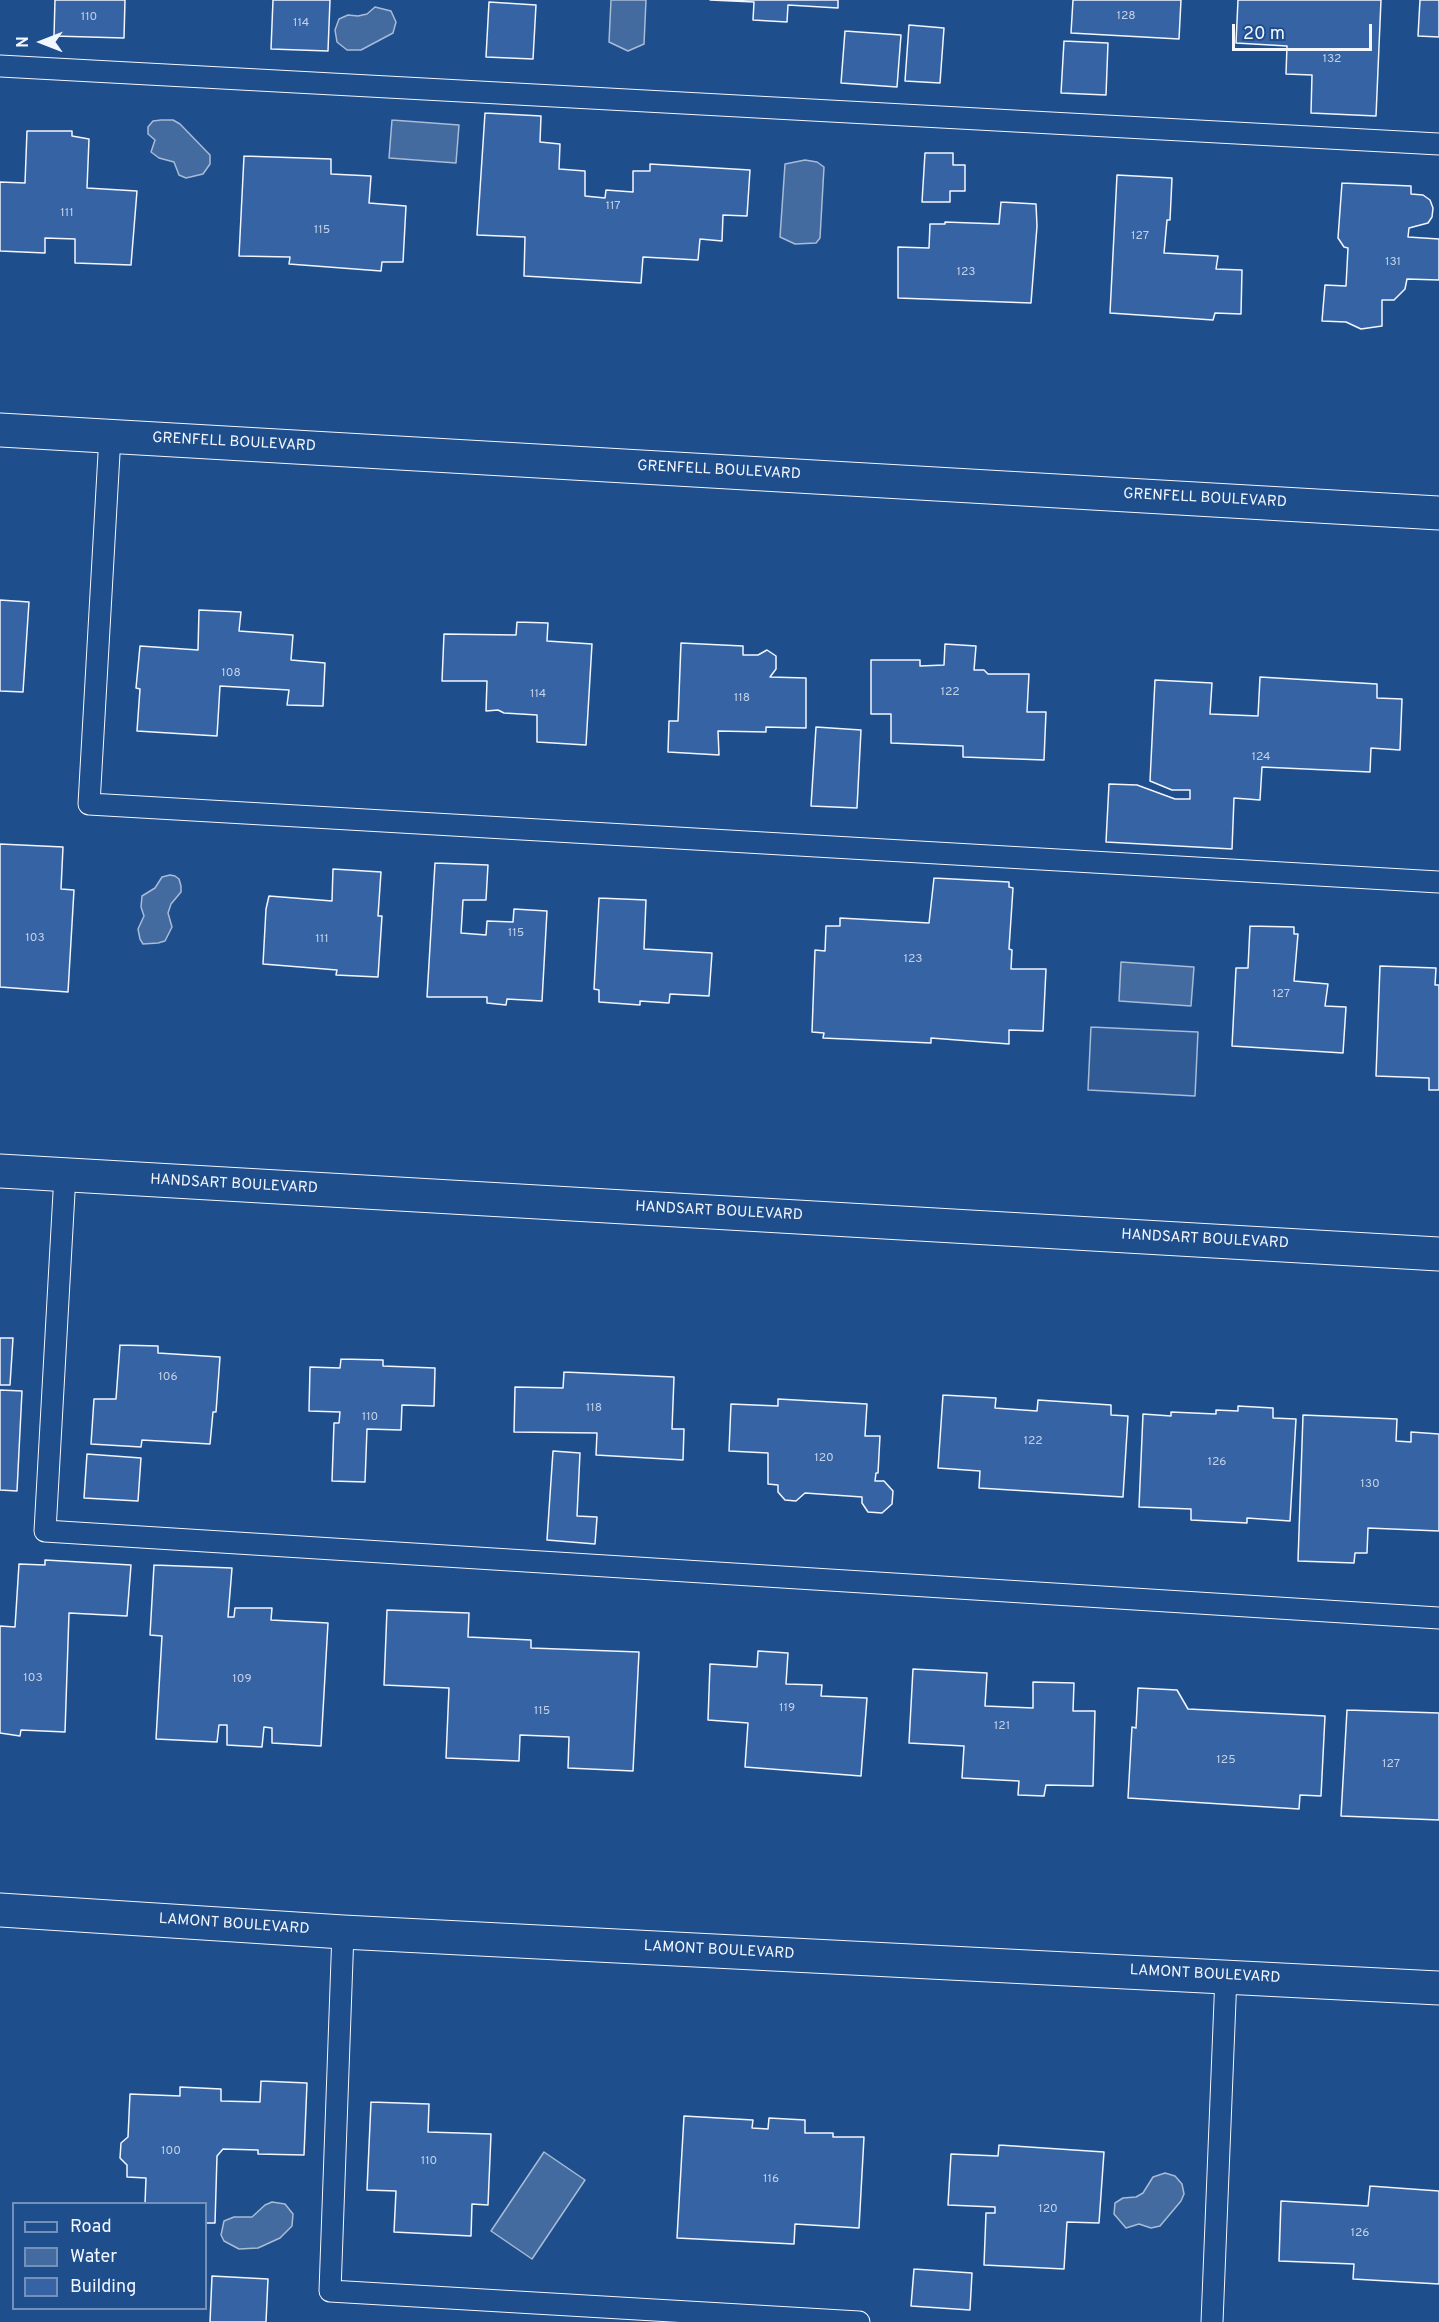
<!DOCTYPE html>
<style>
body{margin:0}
#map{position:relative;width:1439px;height:2322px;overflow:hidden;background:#1f4e8c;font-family:Overpass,sans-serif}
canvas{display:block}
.legend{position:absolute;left:12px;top:2202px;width:195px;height:108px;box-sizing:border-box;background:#1f4e8c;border:2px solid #7391ba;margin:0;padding:8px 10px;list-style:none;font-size:18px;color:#f2f6ff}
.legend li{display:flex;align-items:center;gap:12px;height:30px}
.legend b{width:30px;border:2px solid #7391ba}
.north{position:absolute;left:12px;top:12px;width:60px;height:60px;-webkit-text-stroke:4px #1f4e8c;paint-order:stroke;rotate:270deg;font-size:16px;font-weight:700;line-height:24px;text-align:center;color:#f2f6ff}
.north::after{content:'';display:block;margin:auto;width:21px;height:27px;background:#f2f6ff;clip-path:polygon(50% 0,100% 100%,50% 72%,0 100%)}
.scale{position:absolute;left:1232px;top:24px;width:140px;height:27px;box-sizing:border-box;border:3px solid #f2f6ff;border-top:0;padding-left:8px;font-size:18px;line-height:21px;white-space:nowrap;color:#f2f6ff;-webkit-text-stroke:4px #1f4e8c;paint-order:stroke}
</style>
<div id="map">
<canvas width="1439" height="2322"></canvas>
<ul class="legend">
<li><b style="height:8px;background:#1f4e8c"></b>Road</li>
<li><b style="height:16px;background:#446ba0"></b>Water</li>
<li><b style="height:16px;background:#3563a3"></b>Building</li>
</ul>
<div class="north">N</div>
<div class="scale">20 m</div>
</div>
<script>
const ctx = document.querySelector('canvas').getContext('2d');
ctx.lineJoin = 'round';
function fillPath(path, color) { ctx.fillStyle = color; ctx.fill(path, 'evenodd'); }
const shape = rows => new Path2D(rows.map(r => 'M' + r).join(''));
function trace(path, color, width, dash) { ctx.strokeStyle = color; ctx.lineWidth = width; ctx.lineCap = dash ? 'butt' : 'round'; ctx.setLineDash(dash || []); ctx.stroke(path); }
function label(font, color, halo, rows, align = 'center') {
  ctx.font = font + ' Overpass,sans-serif'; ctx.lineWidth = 4.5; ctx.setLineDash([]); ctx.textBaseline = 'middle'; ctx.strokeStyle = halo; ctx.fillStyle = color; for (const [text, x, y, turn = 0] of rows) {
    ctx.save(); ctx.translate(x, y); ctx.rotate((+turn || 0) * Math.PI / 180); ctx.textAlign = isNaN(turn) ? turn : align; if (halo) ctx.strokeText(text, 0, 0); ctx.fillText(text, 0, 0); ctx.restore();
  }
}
const built = shape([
 [1091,1027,1198,1032,1195,1096,1088,1090,1091,1027]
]);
fillPath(built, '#305b95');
trace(built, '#a8bbd7', 1.5);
const water = shape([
 [611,0,646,0,644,44,628,51,609,42,611,0],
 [375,7,391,11,396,22,393,33,361,50,347,50,337,42,335,30,339,19,348,15,358,16,367,14,375,7],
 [161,120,173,120,180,124,210,155,210,164,203,174,186,178,179,175,174,162,159,158,151,152,155,140,148,134,148,127,153,121,161,120],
 [392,120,459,125,456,163,389,158,392,120],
 [805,160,817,162,824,167,820,238,816,243,795,244,780,237,785,164,805,160],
 [170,875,175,876,179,879,181,886,181,892,171,904,168,913,172,927,165,941,158,943,143,944,140,939,138,929,144,916,141,907,142,896,155,888,162,877,170,875],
 [1121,962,1194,967,1191,1006,1119,1001,1121,962],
 [544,2152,585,2180,532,2259,491,2231,544,2152],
 [1165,2173,1175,2176,1182,2184,1184,2194,1181,2201,1160,2226,1151,2228,1139,2224,1126,2228,1114,2214,1115,2203,1123,2198,1136,2197,1143,2193,1153,2177,1165,2173],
 [272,2202,285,2204,293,2214,292,2226,280,2238,258,2248,239,2249,224,2241,221,2235,224,2221,234,2217,252,2217,265,2205,272,2202]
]);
fillPath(water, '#446ba0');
trace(water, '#a8bbd7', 1.5);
const building = shape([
 [55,0,125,0,124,38,54,36,55,0],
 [273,0,330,0,328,51,271,49,273,0],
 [710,0,838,0,838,8,788,5,787,22,753,20,754,2,710,0],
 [1073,0,1181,0,1179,39,1071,33,1073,0],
 [1238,0,1381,0,1376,116,1311,113,1312,75,1286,74,1287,46,1236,43,1238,0],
 [1420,0,1439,0,1439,37,1418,36,1420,0],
 [489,2,536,5,533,59,486,57,489,2],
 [909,25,944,28,940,83,905,81,909,25],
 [845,31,901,35,897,87,841,83,845,31],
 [1064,41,1108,43,1106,95,1061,93,1064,41],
 [485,113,541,116,540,142,560,144,559,169,585,171,585,196,605,198,606,190,633,192,633,171,650,171,650,164,750,170,747,216,723,215,722,241,700,239,698,260,643,257,641,283,524,276,525,237,477,235,485,113],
 [27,131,72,131,72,136,89,139,87,188,137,191,131,265,75,263,75,239,45,238,45,253,0,251,0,182,25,183,27,131],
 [925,153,953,153,953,165,965,165,965,191,950,191,950,202,922,202,925,153],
 [244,156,331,159,331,174,371,176,369,203,406,206,403,262,382,262,381,271,289,264,290,257,239,256,244,156],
 [1117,175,1172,178,1170,220,1167,220,1164,253,1218,256,1216,269,1242,270,1241,314,1215,313,1213,320,1110,313,1117,175],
 [1342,183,1411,186,1411,194,1423,195,1430,200,1433,208,1432,217,1428,223,1409,228,1408,237,1439,239,1439,280,1407,279,1405,289,1394,300,1382,300,1382,326,1361,329,1346,322,1322,321,1325,285,1346,286,1348,248,1344,247,1338,238,1342,183],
 [1001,202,1036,204,1037,226,1031,303,898,298,898,247,929,248,930,224,945,224,945,222,999,224,1001,202],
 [0,600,29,602,23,692,0,691,0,600],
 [199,610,241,612,239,631,293,635,291,660,325,663,323,706,287,705,289,690,220,686,217,736,137,731,140,689,136,688,140,646,198,650,199,610],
 [517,622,548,623,547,641,592,644,586,745,537,742,537,715,504,713,498,710,486,711,487,681,442,681,444,634,516,635,517,622],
 [681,643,743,646,743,655,758,655,767,650,776,656,776,669,770,677,806,678,806,728,766,727,766,732,718,731,719,755,668,752,669,721,678,721,681,643],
 [945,644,976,646,974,670,984,670,988,674,1029,674,1027,712,1046,712,1044,760,963,757,963,746,891,743,891,714,871,714,871,660,920,660,920,666,944,665,945,644],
 [1260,677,1377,684,1377,698,1402,699,1400,750,1371,748,1370,772,1262,767,1260,800,1234,798,1232,849,1106,842,1109,784,1137,785,1175,799,1190,799,1190,790,1172,790,1150,781,1155,680,1212,683,1210,714,1258,716,1260,677],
 [816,727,861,730,857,808,811,806,816,727],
 [0,844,63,847,61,889,74,890,68,992,0,987,0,844],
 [435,863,488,865,486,900,463,900,461,933,486,935,487,921,513,922,514,909,547,911,542,1001,507,999,506,1005,487,1003,487,997,427,997,435,863],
 [333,869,381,872,378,916,382,916,378,977,336,975,337,970,263,964,266,909,269,896,332,901,333,869],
 [934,878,1009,882,1009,887,1013,888,1009,949,1012,950,1011,969,1046,969,1043,1031,1009,1030,1009,1044,931,1038,931,1043,823,1038,824,1033,812,1032,815,950,825,951,826,926,840,926,840,918,929,923,934,878],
 [599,898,646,900,644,949,712,953,709,996,670,994,669,1003,640,1001,640,1005,599,1002,599,990,594,989,599,898],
 [1250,926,1294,927,1294,934,1298,934,1294,981,1328,984,1325,1006,1346,1007,1343,1053,1232,1046,1236,968,1248,968,1250,926],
 [1380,966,1436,968,1435,985,1439,985,1439,1090,1429,1090,1429,1078,1376,1076,1380,966],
 [0,1338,13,1338,10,1385,0,1385,0,1338],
 [120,1345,158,1346,158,1353,220,1357,216,1412,213,1412,210,1444,142,1440,141,1447,91,1444,94,1399,116,1399,120,1345],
 [341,1359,383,1360,383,1366,435,1368,434,1406,402,1405,401,1430,367,1429,365,1482,332,1481,334,1423,339,1423,340,1412,309,1411,310,1367,340,1368,341,1359],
 [564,1372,674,1377,672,1429,684,1429,683,1460,596,1455,597,1433,514,1432,515,1387,563,1388,564,1372],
 [0,1390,22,1391,17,1491,0,1490,0,1390],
 [943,1395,996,1398,995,1408,1037,1411,1038,1400,1111,1405,1111,1415,1128,1416,1123,1497,979,1488,980,1471,938,1468,943,1395],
 [778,1399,867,1404,865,1436,880,1436,878,1473,876,1473,875,1481,884,1481,893,1491,892,1504,882,1513,868,1512,862,1503,862,1497,805,1493,796,1501,785,1500,778,1492,778,1485,768,1484,768,1453,729,1451,731,1404,778,1406,778,1399],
 [1238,1406,1273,1408,1273,1418,1296,1419,1290,1521,1247,1518,1247,1523,1191,1520,1191,1509,1139,1507,1143,1414,1171,1416,1171,1412,1216,1414,1216,1410,1238,1411,1238,1406],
 [1303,1415,1397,1419,1396,1441,1411,1442,1411,1432,1439,1434,1439,1531,1368,1528,1367,1553,1355,1553,1354,1563,1298,1561,1303,1415],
 [553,1451,580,1453,577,1516,597,1517,595,1544,547,1540,553,1451],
 [87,1454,141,1458,138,1501,84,1498,87,1454],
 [45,1560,131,1565,127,1616,69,1613,65,1732,21,1730,20,1736,0,1733,0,1626,15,1627,19,1564,45,1565,45,1560],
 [154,1565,232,1568,228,1617,234,1617,235,1608,272,1608,271,1620,328,1623,321,1746,272,1743,272,1728,264,1727,262,1747,227,1745,227,1725,219,1725,217,1742,156,1739,162,1636,150,1635,154,1565],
 [387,1610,469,1613,468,1637,531,1640,531,1648,639,1652,633,1771,568,1768,569,1737,520,1735,519,1761,446,1758,449,1688,384,1685,387,1610],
 [758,1651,788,1653,786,1684,822,1685,821,1696,867,1698,861,1776,745,1767,748,1723,708,1720,710,1664,757,1667,758,1651],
 [913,1669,987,1673,985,1706,1033,1708,1033,1682,1074,1683,1073,1711,1095,1711,1093,1786,1046,1785,1044,1796,1018,1795,1019,1781,962,1778,964,1746,909,1743,913,1669],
 [1138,1688,1177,1690,1188,1709,1325,1716,1321,1796,1300,1795,1299,1809,1128,1798,1132,1727,1136,1728,1138,1688],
 [1347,1710,1439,1713,1439,1820,1341,1816,1347,1710],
 [261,2081,307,2083,304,2155,258,2154,258,2150,223,2149,217,2156,215,2223,206,2223,206,2204,145,2204,146,2178,127,2177,127,2165,120,2158,121,2143,128,2137,130,2094,180,2096,180,2087,221,2089,221,2101,260,2102,261,2081],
 [371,2102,429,2104,428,2132,491,2134,488,2205,472,2204,471,2236,394,2232,396,2191,367,2190,371,2102],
 [684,2116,753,2120,752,2128,768,2129,769,2118,805,2120,805,2133,833,2133,833,2137,864,2137,859,2228,795,2224,794,2244,677,2238,684,2116],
 [999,2145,1104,2152,1099,2223,1067,2222,1064,2269,984,2265,986,2213,995,2213,995,2207,948,2205,951,2154,998,2156,999,2145],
 [1370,2186,1439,2191,1439,2284,1353,2279,1354,2264,1279,2261,1281,2201,1368,2206,1370,2186],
 [914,2269,972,2273,970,2310,911,2306,914,2269],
 [212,2276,268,2279,266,2322,210,2322,212,2276]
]);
fillPath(building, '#3563a3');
trace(building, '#f2f6ff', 1.5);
const lane = shape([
 [0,66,1439,144],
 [110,436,89,804,1439,882],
 [65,1175,45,1531,1439,1618],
 [343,1932,330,2291,859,2322],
 [1212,2322,1226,1976]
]);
const street = shape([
 [0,430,1439,513],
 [0,1171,1439,1254],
 [0,1910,343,1932,1439,1988]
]);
trace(lane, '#f2f6ff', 23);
trace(street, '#f2f6ff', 35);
trace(lane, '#1f4e8c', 21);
trace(street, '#1f4e8c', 33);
label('12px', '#c3d1e8', null, [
 ["128",1126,17],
 ["110",89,18],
 ["114",301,24],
 ["132",1332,60],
 ["117",613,207],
 ["111",67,214],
 ["115",322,231],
 ["127",1140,237],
 ["131",1393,263],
 ["123",966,273],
 ["108",231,674],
 ["122",950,693],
 ["114",538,695],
 ["118",742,699],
 ["124",1261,758],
 ["115",516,934],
 ["103",35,939],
 ["111",322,940],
 ["123",913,960],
 ["127",1281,995],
 ["106",168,1378],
 ["118",594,1409],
 ["110",370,1418],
 ["122",1033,1442],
 ["120",824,1459],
 ["126",1217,1463],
 ["130",1370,1485],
 ["103",33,1679],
 ["109",242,1680],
 ["119",787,1709],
 ["115",542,1712],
 ["121",1002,1727],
 ["125",1226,1761],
 ["127",1391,1765],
 ["100",171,2152],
 ["110",429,2162],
 ["116",771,2180],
 ["120",1048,2210],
 ["126",1360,2234]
]);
label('15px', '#f2f6ff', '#1f4e8c', [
 ["GRENFELL BOULEVARD",234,443,3],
 ["GRENFELL BOULEVARD",719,471,3],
 ["GRENFELL BOULEVARD",1205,499,3],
 ["HANDSART BOULEVARD",234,1185,3],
 ["HANDSART BOULEVARD",719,1212,3],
 ["HANDSART BOULEVARD",1205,1240,3],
 ["LAMONT BOULEVARD",234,1925,4],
 ["LAMONT BOULEVARD",719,1951,3],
 ["LAMONT BOULEVARD",1205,1975,3]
]);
</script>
